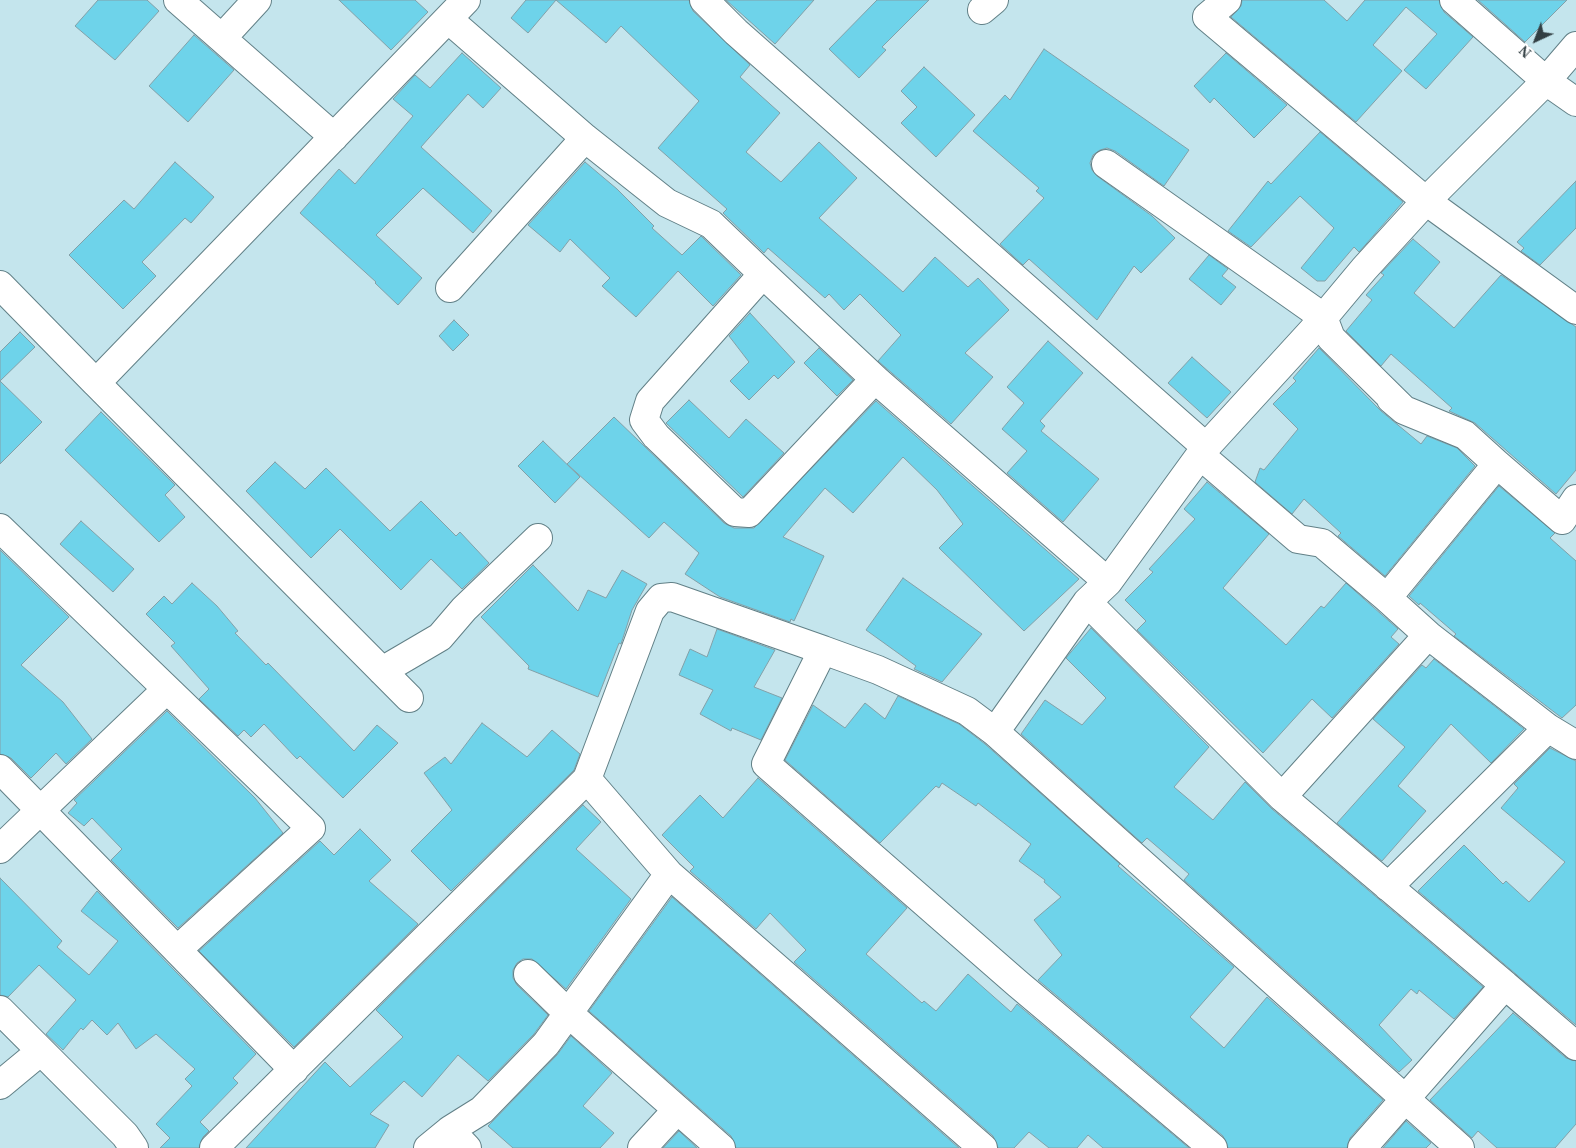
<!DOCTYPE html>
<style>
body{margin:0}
#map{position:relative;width:1576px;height:1148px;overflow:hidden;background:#c4e5ed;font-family:"Times New Roman",serif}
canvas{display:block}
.north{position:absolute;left:1511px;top:15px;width:50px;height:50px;-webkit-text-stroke:4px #fff;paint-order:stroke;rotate:223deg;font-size:14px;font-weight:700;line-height:20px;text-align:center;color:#323f43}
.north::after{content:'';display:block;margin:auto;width:18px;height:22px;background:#323f43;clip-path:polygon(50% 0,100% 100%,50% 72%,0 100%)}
</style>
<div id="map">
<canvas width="1576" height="1148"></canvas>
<div class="north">N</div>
</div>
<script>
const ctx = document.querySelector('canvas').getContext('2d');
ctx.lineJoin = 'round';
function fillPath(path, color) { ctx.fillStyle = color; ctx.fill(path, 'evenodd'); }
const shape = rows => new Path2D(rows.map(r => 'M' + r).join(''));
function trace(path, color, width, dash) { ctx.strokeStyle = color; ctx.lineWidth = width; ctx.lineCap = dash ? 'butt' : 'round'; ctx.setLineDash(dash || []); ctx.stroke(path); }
const building = shape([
 [98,0,147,0,159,11,115,60,75,26,98,0],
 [339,0,415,0,428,12,391,50,339,0],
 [526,0,556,0,528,33,511,18,526,0],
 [556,0,689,0,693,11,750,65,740,77,780,113,746,152,781,182,819,142,857,178,819,218,903,292,935,257,968,287,978,278,1009,310,965,353,993,377,951,424,878,361,901,335,860,294,844,310,829,294,825,298,768,248,764,253,723,213,727,209,658,148,699,101,621,26,606,43,556,0],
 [726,0,814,0,775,44,726,0],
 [877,0,929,0,882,47,886,50,859,78,829,49,877,0],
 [1242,0,1324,0,1347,21,1365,0,1439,0,1444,12,1473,37,1426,89,1404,70,1437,34,1406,7,1373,45,1402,71,1356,122,1231,17,1241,6,1242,0],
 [1478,0,1567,0,1525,42,1478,0],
 [194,35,234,70,188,122,149,86,194,35],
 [1044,49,1189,150,1164,186,1115,151,1107,148,1100,150,1093,155,1090,163,1092,170,1097,176,1152,216,1175,238,1141,273,1134,266,1097,320,1029,259,1023,265,1000,244,1044,198,1036,191,1039,188,973,131,1005,95,1010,100,1044,49],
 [462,53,501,88,483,108,468,94,421,147,492,211,473,233,423,188,376,235,422,278,398,305,375,283,376,282,300,213,339,169,355,184,413,116,393,99,415,75,430,88,462,53],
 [1226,53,1287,105,1254,138,1214,98,1210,103,1194,86,1226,53],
 [924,67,975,115,936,157,901,123,917,107,901,91,924,67],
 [1320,132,1403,202,1359,252,1354,247,1325,281,1317,281,1301,268,1334,228,1300,196,1251,247,1228,231,1268,181,1271,184,1320,132],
 [175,162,214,197,191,223,185,218,142,262,156,276,123,309,69,255,124,200,134,209,175,162],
 [585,162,617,189,654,226,652,228,682,255,701,236,741,275,713,306,678,271,636,317,602,286,610,278,570,239,560,252,528,225,585,162],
 [1576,181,1576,228,1540,265,1521,251,1524,248,1517,242,1576,181],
 [1413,239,1440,262,1414,293,1454,328,1501,275,1576,327,1576,470,1556,494,1475,423,1449,411,1452,408,1391,354,1381,366,1346,331,1372,300,1366,295,1384,275,1381,273,1413,239],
 [1209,255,1228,269,1222,276,1236,287,1221,305,1189,279,1209,255],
 [750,313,795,362,778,379,774,375,749,400,730,381,749,362,729,336,750,313],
 [454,320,469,335,453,351,439,336,454,320],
 [20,332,35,347,0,381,42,422,0,464,0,352,20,332],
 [1048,341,1083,373,1040,421,1045,426,1041,431,1099,479,1063,522,1007,473,1027,451,1002,429,1024,403,1007,387,1048,341],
 [819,348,853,380,837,396,804,363,819,348],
 [1319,348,1381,411,1421,444,1427,436,1457,448,1475,466,1385,576,1338,536,1341,533,1304,499,1292,514,1255,482,1260,468,1264,470,1298,429,1273,404,1296,381,1293,378,1319,348],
 [1192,357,1231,392,1207,418,1168,383,1192,357],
 [689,400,729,438,746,419,784,453,743,497,666,423,689,400],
 [876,401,1079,579,1024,631,939,548,963,524,937,490,903,457,853,513,825,488,783,537,824,556,794,621,791,619,790,622,720,597,685,574,699,553,664,522,649,538,567,464,614,417,724,523,734,528,754,528,876,401],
 [101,412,175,485,165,495,185,517,159,542,65,450,101,412],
 [543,441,580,477,555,503,518,466,543,441],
 [275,462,305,489,326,468,390,531,421,501,456,536,460,532,489,563,462,589,431,559,401,590,340,529,311,558,246,491,275,462],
 [1207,482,1269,534,1223,588,1286,645,1321,606,1324,608,1346,583,1398,629,1391,637,1399,644,1332,718,1312,699,1263,753,1137,630,1146,621,1125,600,1153,572,1149,569,1195,519,1184,509,1207,482],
 [1499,486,1555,533,1550,538,1576,561,1576,705,1562,718,1454,636,1456,634,1420,603,1419,605,1409,596,1499,486],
 [81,521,134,569,113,592,60,544,81,521],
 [0,550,69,617,21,665,63,702,92,739,66,764,56,753,31,778,11,758,0,754,0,550],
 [533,565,578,611,588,590,606,598,622,570,647,584,632,610,621,644,619,643,598,697,528,669,529,666,481,617,533,565],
 [903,578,982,634,942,682,914,669,916,666,866,630,903,578],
 [192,583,217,606,238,631,235,633,266,665,268,663,354,751,377,725,398,743,343,798,300,756,297,759,264,724,251,737,244,730,238,736,199,699,209,689,171,646,175,643,146,614,164,596,172,604,192,583],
 [1091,628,1209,747,1174,787,1213,820,1245,782,1272,809,1483,987,1454,1019,1419,990,1417,994,1411,989,1379,1025,1412,1060,1399,1072,1184,880,1189,874,1147,838,1142,843,1021,734,1045,700,1082,725,1106,698,1066,658,1091,628],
 [717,629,775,650,754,687,782,698,761,740,732,728,731,731,700,714,713,690,679,675,690,649,707,657,717,629],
 [1434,659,1524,729,1491,763,1451,724,1398,786,1426,811,1382,861,1337,823,1405,747,1373,719,1422,665,1426,668,1434,659],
 [898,696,959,724,985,744,1120,864,1118,866,1234,967,1190,1017,1224,1048,1267,997,1383,1100,1350,1138,1347,1148,1228,1148,1223,1136,1038,980,1062,955,1034,920,1061,897,1044,882,1045,880,1019,861,1031,844,978,803,976,806,942,783,939,788,936,786,880,843,785,760,813,705,845,728,865,703,885,719,898,696],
 [167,711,255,798,283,833,178,928,111,860,122,849,92,818,84,826,68,813,77,803,74,800,167,711],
 [482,723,527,757,552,730,580,754,574,770,451,891,411,851,452,810,424,773,445,757,451,764,482,723],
 [1550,748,1576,761,1576,1025,1418,891,1464,845,1503,884,1506,881,1529,902,1565,862,1501,808,1518,788,1514,784,1550,748],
 [758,778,907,908,866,954,922,1003,924,1001,936,1011,968,974,1011,1012,1017,1004,1189,1148,1103,1148,1088,1135,1077,1148,1049,1148,1029,1132,1014,1148,998,1148,993,1136,794,962,806,950,770,913,756,929,690,871,694,867,662,835,700,795,723,818,758,778],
 [583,805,601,822,576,849,631,899,566,989,532,959,523,959,517,963,513,970,513,978,517,985,548,1015,534,1034,488,1081,458,1055,422,1097,404,1081,370,1114,389,1125,375,1148,246,1148,325,1062,350,1087,403,1037,376,1010,583,805],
 [360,829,391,860,369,881,418,924,294,1047,199,951,320,841,334,855,360,829],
 [0,878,62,941,57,947,89,975,118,941,81,911,97,891,256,1054,233,1078,238,1083,200,1122,209,1131,203,1137,199,1148,160,1148,170,1138,156,1124,192,1086,185,1079,195,1069,156,1034,136,1049,118,1023,107,1035,92,1020,83,1030,81,1028,63,1050,46,1034,76,1000,39,965,8,997,0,995,0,878],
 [672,897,959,1148,736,1148,731,1136,589,1011,672,897],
 [1513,1013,1566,1058,1576,1061,1576,1124,1555,1148,1497,1148,1478,1131,1472,1138,1430,1100,1513,1013],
 [571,1036,612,1073,583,1106,614,1133,600,1148,513,1148,488,1126,557,1055,571,1036],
 [1406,1121,1431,1143,1426,1148,1383,1148,1406,1121],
 [679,1131,697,1148,663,1148,679,1131]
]);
fillPath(building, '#6ed3ea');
trace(building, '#82a0a8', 1);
const minor = shape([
 [178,0,334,137],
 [704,0,736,32,1206,447],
 [1227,0,1207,17,1426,201,1576,310],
 [1454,0,1546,81,1576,102],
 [982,10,994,0],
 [448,19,585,138,667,203,711,224,763,274],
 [222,38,257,0],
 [1106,164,1323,317,1331,338,1404,410],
 [0,285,96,383],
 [450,288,585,138],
 [875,379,749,513,735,512,656,436,644,420,650,401,763,274,875,379,1108,582],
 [1391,399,1404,410,1465,435,1497,464],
 [1200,455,1298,539,1322,543,1387,598],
 [0,528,311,828,177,950,294,1070],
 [1087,602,1282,797],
 [1428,635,1548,728,1576,745],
 [382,671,440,637,464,609,538,538],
 [409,698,96,383,466,0],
 [995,732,1460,1148],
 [0,769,177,950],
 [587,779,650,611,661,598,672,597,823,650],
 [0,849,166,690],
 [1388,887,1548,728],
 [528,974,568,1013,721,1148],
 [1505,985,1576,1046],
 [0,1010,125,1135,134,1148],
 [0,1085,41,1051],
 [450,1130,482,1110,546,1044,669,874],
 [214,1148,587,779,669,874,983,1148],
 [428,1148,450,1130,467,1148],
 [642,1148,677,1110],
 [1213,1148,1018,984,766,764,823,650,878,670,967,711,995,732,1087,602,1108,582,1206,447,1313,330,1364,269,1426,201,1546,81,1576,46],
 [1362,1148,1505,985,1282,797,1428,635,1387,598,1497,464,1562,520,1576,499]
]);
trace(minor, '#628087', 30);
trace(minor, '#fff', 28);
</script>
